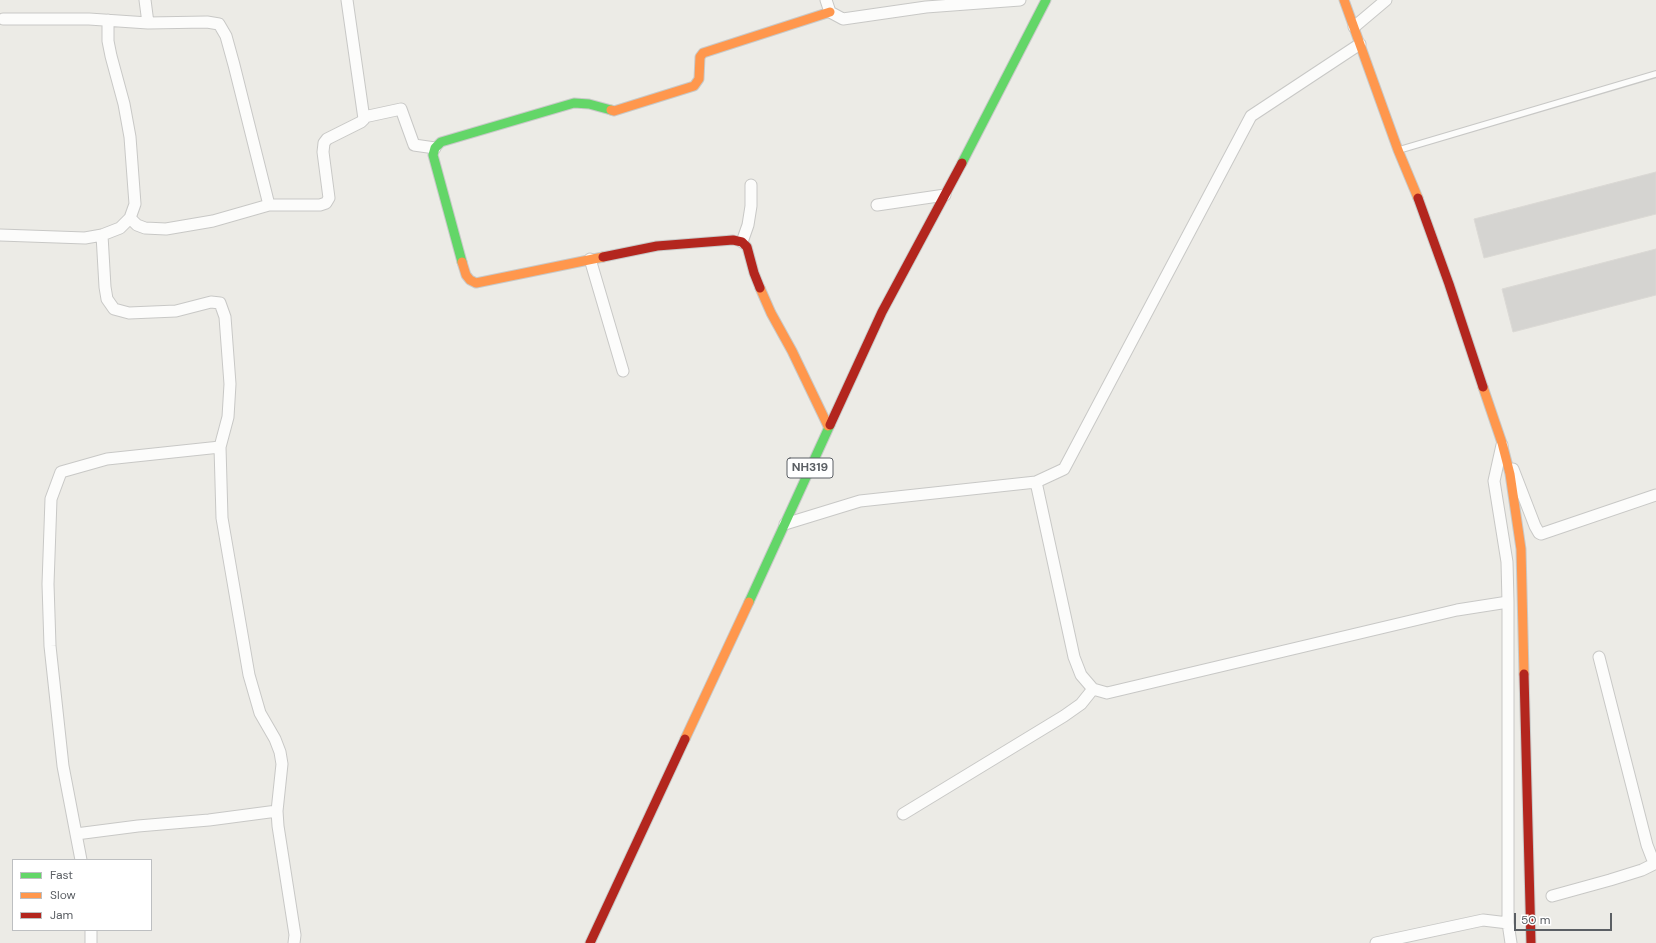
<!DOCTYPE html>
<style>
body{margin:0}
#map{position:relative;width:1656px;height:943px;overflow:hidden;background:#ecebe6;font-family:"DM Sans",sans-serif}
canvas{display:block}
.legend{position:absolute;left:12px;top:859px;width:140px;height:72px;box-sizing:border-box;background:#fff;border:1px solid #bdbfc1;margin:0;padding:5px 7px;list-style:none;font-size:12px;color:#5b5f64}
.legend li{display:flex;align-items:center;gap:8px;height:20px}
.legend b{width:20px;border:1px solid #bdbfc1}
.scale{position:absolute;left:1514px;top:913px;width:98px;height:18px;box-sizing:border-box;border:2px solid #5b5f64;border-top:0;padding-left:5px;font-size:12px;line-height:14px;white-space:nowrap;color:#5b5f64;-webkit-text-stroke:3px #fff;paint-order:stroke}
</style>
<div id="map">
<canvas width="1656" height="943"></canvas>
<ul class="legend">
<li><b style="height:5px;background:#63d668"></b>Fast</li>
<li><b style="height:5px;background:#ff974d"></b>Slow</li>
<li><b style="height:5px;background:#b3261e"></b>Jam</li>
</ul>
<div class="scale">50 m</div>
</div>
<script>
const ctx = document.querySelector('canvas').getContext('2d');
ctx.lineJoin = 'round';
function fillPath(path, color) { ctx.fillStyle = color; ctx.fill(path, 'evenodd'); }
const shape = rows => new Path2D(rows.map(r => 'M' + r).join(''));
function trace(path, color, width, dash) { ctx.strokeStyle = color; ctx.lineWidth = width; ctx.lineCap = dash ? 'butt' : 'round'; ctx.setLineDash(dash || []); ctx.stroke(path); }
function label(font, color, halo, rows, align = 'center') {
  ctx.font = font + ' "DM Sans",sans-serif'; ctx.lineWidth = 4; ctx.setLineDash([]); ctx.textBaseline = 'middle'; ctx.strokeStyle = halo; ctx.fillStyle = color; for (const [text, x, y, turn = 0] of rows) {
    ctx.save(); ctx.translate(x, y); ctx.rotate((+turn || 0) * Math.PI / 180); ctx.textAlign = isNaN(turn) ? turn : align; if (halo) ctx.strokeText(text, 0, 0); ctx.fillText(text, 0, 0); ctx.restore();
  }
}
const building = shape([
 [1656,172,1656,214,1484,258,1474,219,1656,172],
 [1656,249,1656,295,1513,332,1502,289,1656,249]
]);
fillPath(building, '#d5d4d1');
trace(building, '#dbd9d5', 1);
const lane = shape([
 [1399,150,1656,74]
]);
const street = shape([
 [145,0,148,23],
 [826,0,830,12,843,19,926,7,1020,0],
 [3,19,89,19,148,23,207,22,219,24,226,36,234,65,269,205],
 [1354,27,1386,0],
 [364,117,401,109,414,145,435,148],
 [877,205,945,195],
 [130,218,137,225,145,228,166,229,213,221,269,205,320,205,326,203,329,198,323,152,324,143,327,139,361,122,364,119,347,0],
 [0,235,85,238,102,235,120,228,130,218,135,204,130,137,124,104,111,56,108,41,108,20],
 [102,235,105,287,107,299,114,309,129,313,176,311,211,302,220,303,225,317,230,384,228,417,220,447,222,518,249,675,260,713,275,739,280,752,282,764,277,811,278,826,295,935,294,943],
 [742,242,748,225,751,206,751,185],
 [590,259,623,371],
 [1502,445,1494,481,1507,562,1508,602,1508,923,1511,943],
 [1513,469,1535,526,1539,533,1541,534,1656,495],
 [1036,482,1064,469,1251,116,1360,44],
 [785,524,860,501,1036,482,1074,657,1081,675,1093,689,1107,693,1457,610,1508,602],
 [1599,657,1647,845,1652,858,1656,863],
 [903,814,1064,716,1081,704,1093,689],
 [76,834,138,826,209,820,277,811],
 [81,860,63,766,50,646,48,584,51,499,61,472,107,459,220,447],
 [1552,896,1610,880,1642,870,1656,863],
 [91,930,91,943],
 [1376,943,1483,920,1508,923]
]);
const fast = shape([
 [962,163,1046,0],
 [462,262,433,155,435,148,441,142,574,103,589,104,611,110],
 [749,602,830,425]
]);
const slow = shape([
 [1344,0,1398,150,1418,198],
 [611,110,614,111,694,86,699,79,700,57,703,53,830,12],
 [462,262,466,275,470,280,476,283,603,257],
 [760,288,771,313,792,351,828,426],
 [1483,387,1502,443,1510,474,1521,549,1524,674],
 [685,739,749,602]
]);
const jam = shape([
 [1418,198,1449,284,1483,387],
 [603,257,657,246,733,240,742,242,747,247,754,273,760,288],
 [830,425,882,312,962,163],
 [1524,674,1531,943],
 [590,943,685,739]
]);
trace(lane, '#c8c8c6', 8);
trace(street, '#c8c8c6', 13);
trace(fast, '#c8c9c8', 11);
trace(slow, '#c8c9c8', 11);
trace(jam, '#c8c9c8', 11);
trace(lane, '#fcfcfb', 5.5);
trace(street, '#fcfcfb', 11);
trace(fast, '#63d668', 9);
trace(slow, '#ff974d', 9);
trace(jam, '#b3261e', 9);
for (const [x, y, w] of [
 [810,468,46]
]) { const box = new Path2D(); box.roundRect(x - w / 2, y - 10, w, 20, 3); ctx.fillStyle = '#fff'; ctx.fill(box); trace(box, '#5b5f64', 1); }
label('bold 12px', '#5b5f64', null, [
 ["NH319",810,468]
]);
</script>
